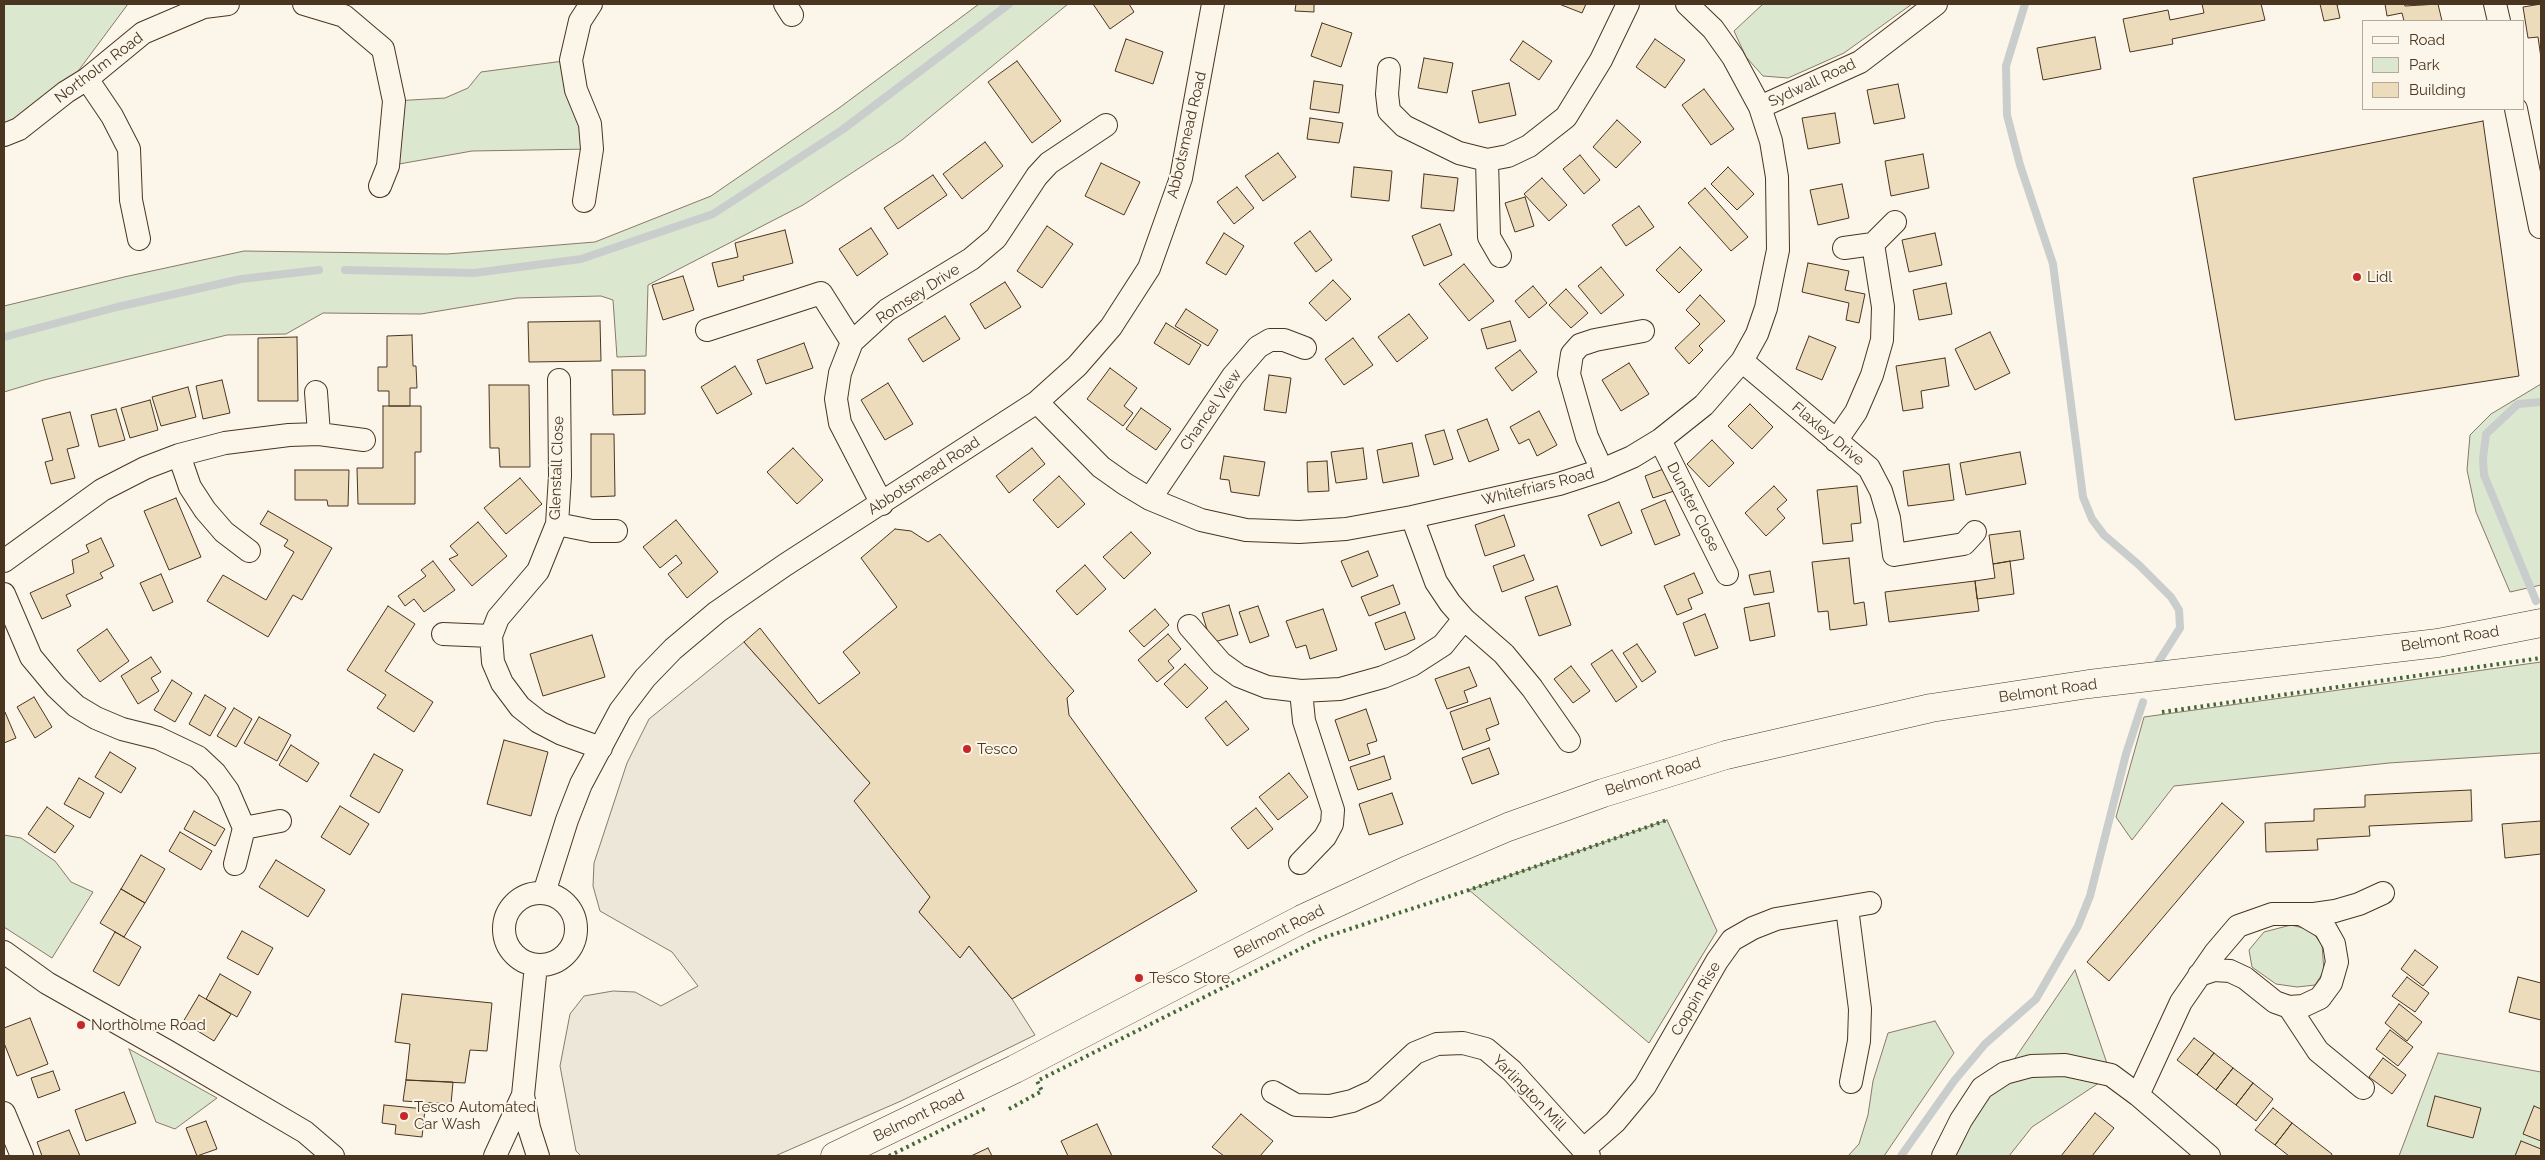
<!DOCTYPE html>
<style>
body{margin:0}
#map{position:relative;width:2545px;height:1160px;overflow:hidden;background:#fbf6e9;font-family:Raleway,sans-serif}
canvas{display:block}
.frame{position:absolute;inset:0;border:5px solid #4a3520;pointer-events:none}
.legend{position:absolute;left:2362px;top:20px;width:162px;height:90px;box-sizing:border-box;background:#fbf6e9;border:1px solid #b4a999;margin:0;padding:6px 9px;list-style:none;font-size:15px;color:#4a3520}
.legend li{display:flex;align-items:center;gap:10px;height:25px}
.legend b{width:25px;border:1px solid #b4a999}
</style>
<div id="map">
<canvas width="2545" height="1160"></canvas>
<div class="frame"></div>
<ul class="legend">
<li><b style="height:6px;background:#fbf6e9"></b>Road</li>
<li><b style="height:14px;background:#dce7d0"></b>Park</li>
<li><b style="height:14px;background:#ecdcbc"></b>Building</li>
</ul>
</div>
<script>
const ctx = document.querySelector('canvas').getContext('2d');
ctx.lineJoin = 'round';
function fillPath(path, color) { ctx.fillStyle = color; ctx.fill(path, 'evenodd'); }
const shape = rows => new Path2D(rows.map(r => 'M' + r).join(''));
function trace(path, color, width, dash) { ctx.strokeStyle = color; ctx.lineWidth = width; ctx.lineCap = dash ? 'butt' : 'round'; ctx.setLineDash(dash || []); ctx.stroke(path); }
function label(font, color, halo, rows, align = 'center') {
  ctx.font = font + ' Raleway,sans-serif'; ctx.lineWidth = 4; ctx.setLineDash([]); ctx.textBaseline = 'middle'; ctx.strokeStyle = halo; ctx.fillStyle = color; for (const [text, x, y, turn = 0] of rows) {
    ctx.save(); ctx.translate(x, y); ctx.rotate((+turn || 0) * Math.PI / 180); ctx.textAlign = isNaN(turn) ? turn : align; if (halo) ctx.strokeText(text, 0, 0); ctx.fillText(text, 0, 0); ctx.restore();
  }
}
const green = shape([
 [4,4,128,4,67,86,4,128,4,4],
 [979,4,1068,4,902,140,803,205,648,285,646,356,617,357,613,300,601,296,517,298,421,314,323,313,286,334,227,335,44,380,4,392,4,306,124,277,244,251,447,254,595,242,711,196,839,108,979,4],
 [1763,4,1912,4,1844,53,1788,78,1763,76,1746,57,1734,31,1763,4],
 [571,60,592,149,472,151,388,166,394,101,445,98,468,88,481,72,571,60],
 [2541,384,2541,585,2510,592,2476,512,2467,470,2470,435,2491,414,2541,384],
 [2541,662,2541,753,2389,763,2174,786,2132,840,2116,817,2144,717,2541,662],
 [1667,820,1717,931,1649,1043,1469,890,1667,820],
 [4,835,21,838,55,861,71,882,93,892,52,958,4,927,4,835],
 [2291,925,2311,930,2322,945,2324,971,2315,985,2297,987,2276,984,2252,967,2249,950,2264,932,2291,925],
 [2075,970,2111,1075,2032,1127,2009,1156,1943,1156,2005,1073,2075,970],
 [1935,1021,1954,1053,1884,1156,1848,1156,1859,1144,1868,1115,1873,1081,1888,1033,1935,1021],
 [129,1049,217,1098,175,1129,156,1122,129,1049],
 [2438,1053,2541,1072,2541,1156,2399,1156,2438,1053]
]);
fillPath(green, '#dce7d0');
trace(green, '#887966', 1);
const parking = shape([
 [744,642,870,783,930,897,919,912,960,957,969,946,1012,999,1035,1035,901,1101,775,1156,581,1156,576,1151,560,1066,570,1014,584,996,613,991,635,992,661,1006,698,986,672,952,600,911,593,886,594,863,627,763,649,719,744,642]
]);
fillPath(parking, '#ede7d9');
trace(parking, '#887966', 1);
trace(shape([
 [2025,4,2006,66,2007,115,2020,165,2053,264,2083,497,2092,519,2104,535,2139,565,2171,597,2179,610,2180,628,2159,661],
 [345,270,474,273,581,259,713,214,842,130,1009,4],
 [4,337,117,307,241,279,319,270],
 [2536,601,2484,475,2483,459,2486,434,2518,404,2541,402],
 [1901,1156,1954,1081,1985,1044,2036,999,2078,926,2090,896,2126,754,2143,702]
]), '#c9cecd', 8);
const building = shape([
 [1093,4,1129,4,1134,12,1110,29,1093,4],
 [1296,4,1314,4,1314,12,1295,11,1296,4],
 [1559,4,1586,4,1582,13,1559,4],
 [2202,4,2261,4,2265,20,2172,39,2173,44,2130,52,2123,19,2168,10,2170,20,2204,13,2202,4],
 [2320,4,2341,4,2337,5,2340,18,2324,21,2320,4],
 [2385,4,2404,4,2405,6,2438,4,2442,21,2404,21,2402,13,2387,16,2385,4],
 [2541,4,2541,58,2538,37,2528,38,2523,7,2541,4],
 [1322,23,1352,33,1341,67,1311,56,1322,23],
 [2095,37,2101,69,2043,80,2037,48,2095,37],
 [1126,39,1163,52,1153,84,1115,71,1126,39],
 [1655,39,1685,60,1665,88,1636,67,1655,39],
 [1523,41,1552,61,1539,80,1510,60,1523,41],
 [1424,58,1453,63,1447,93,1418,88,1424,58],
 [1017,61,1061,121,1032,143,988,82,1017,61],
 [1314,81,1343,85,1339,113,1310,109,1314,81],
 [1509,83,1516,115,1479,123,1472,91,1509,83],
 [1898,84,1905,118,1874,124,1867,90,1898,84],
 [1704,89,1734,129,1711,145,1682,105,1704,89],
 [1835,113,1840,143,1808,149,1802,118,1835,113],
 [1310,118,1343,123,1339,143,1307,139,1310,118],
 [1617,120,1641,142,1616,168,1593,147,1617,120],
 [2483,121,2519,376,2235,420,2193,178,2483,121],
 [985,142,1003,166,962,199,943,174,985,142],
 [1278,153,1296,177,1263,201,1245,176,1278,153],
 [1923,154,1929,188,1891,196,1885,161,1923,154],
 [1580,155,1600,180,1584,194,1563,169,1580,155],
 [1101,163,1140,182,1124,215,1085,196,1101,163],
 [1354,167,1392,171,1389,201,1351,197,1354,167],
 [1728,167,1754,194,1737,210,1711,184,1728,167],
 [1424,174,1458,178,1454,211,1421,208,1424,174],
 [933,175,947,195,898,229,884,208,933,175],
 [1542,178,1567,205,1549,221,1524,194,1542,178],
 [1842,184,1849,218,1818,225,1810,190,1842,184],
 [1237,187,1254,208,1234,224,1217,202,1237,187],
 [1705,188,1748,237,1731,251,1688,203,1705,188],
 [1525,197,1534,226,1515,232,1505,203,1525,197],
 [1639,206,1654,227,1626,246,1612,225,1639,206],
 [1440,224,1452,255,1424,266,1412,236,1440,224],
 [1047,226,1073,244,1042,288,1017,271,1047,226],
 [871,228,888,254,857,276,839,249,871,228],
 [785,230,793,263,743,276,744,280,718,287,712,263,738,257,735,243,785,230],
 [1310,231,1332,260,1316,272,1294,243,1310,231],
 [1224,233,1244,246,1226,275,1206,263,1224,233],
 [1935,233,1942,265,1909,272,1902,240,1935,233],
 [1680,247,1702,270,1679,293,1656,270,1680,247],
 [1808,263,1849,271,1845,290,1865,294,1859,323,1846,320,1849,303,1802,292,1808,263],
 [1464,264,1494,301,1469,321,1439,284,1464,264],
 [1601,267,1624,295,1601,314,1578,286,1601,267],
 [683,276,694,310,663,320,652,285,683,276],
 [1333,280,1351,299,1326,321,1309,303,1333,280],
 [1005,282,1021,307,985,329,970,304,1005,282],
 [1946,283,1952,314,1919,320,1913,290,1946,283],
 [1533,286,1547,303,1529,318,1515,301,1533,286],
 [1566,289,1588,313,1571,328,1549,305,1566,289],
 [1700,295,1725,321,1699,346,1703,350,1689,364,1675,348,1700,324,1686,310,1700,295],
 [1186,309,1218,330,1208,346,1175,326,1186,309],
 [1409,314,1428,338,1397,362,1378,337,1409,314],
 [945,316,960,339,923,362,908,339,945,316],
 [600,321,601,361,529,362,528,322,600,321],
 [1510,321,1516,341,1487,349,1481,329,1510,321],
 [1166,323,1201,345,1189,365,1154,343,1166,323],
 [1990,332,2010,373,1975,390,1955,349,1990,332],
 [412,335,413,366,416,366,417,388,410,388,410,406,389,406,389,391,378,391,378,367,387,367,387,336,412,335],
 [1809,336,1836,347,1822,380,1796,369,1809,336],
 [297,337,298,401,258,401,258,338,297,337],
 [1353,338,1373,365,1344,385,1325,359,1353,338],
 [804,343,813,368,766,384,757,360,804,343],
 [1520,350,1537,372,1512,391,1495,368,1520,350],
 [1945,358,1949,386,1921,391,1923,408,1903,411,1896,366,1945,358],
 [1629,363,1649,394,1621,411,1602,380,1629,363],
 [735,366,752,394,717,414,701,387,735,366],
 [1110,368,1137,388,1124,406,1133,413,1123,426,1087,399,1110,368],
 [612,370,645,370,645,414,613,415,612,370],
 [1269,375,1291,378,1286,413,1264,410,1269,375],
 [222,380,230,413,203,419,196,386,222,380],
 [888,383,913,424,885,440,861,400,888,383],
 [489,385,529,385,530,467,500,467,499,448,490,448,489,385],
 [188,387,196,417,161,426,152,397,188,387],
 [150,400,158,430,130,438,121,408,150,400],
 [1750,404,1773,427,1752,449,1728,426,1750,404],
 [383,406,421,406,421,452,415,452,415,504,358,504,357,468,383,468,383,406],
 [1141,408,1171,429,1156,450,1126,429,1141,408],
 [116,409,125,440,99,447,91,415,116,409],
 [1539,411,1557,445,1537,456,1529,439,1519,444,1510,427,1539,411],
 [70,412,79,446,67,449,75,478,51,484,45,462,53,460,42,419,70,412],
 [1487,419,1499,450,1469,462,1457,430,1487,419],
 [1444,430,1453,459,1434,465,1425,435,1444,430],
 [591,434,614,434,615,496,591,497,591,434],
 [1712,440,1734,463,1709,487,1687,464,1712,440],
 [1412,443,1419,476,1383,483,1377,450,1412,443],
 [793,448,823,480,797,504,767,472,793,448],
 [1032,448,1045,464,1009,493,996,476,1032,448],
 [1363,448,1367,479,1336,483,1331,452,1363,448],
 [2020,452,2026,484,1966,495,1960,463,2020,452],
 [1224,456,1265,462,1259,496,1231,492,1229,480,1220,479,1224,456],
 [1327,461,1329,491,1308,492,1307,462,1327,461],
 [1949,464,1954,500,1908,506,1903,471,1949,464],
 [1666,468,1674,491,1653,498,1645,476,1666,468],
 [295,470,349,470,348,506,328,506,327,500,295,500,295,470],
 [1059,476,1085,504,1058,528,1033,500,1059,476],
 [520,478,542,504,506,534,484,508,520,478],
 [1774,486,1787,500,1777,509,1785,518,1766,536,1745,513,1774,486],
 [1857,486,1861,523,1851,524,1853,541,1823,544,1817,490,1857,486],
 [176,498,201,557,169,570,144,511,176,498],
 [1665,500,1680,535,1655,545,1641,510,1665,500],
 [1619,502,1632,533,1601,546,1588,515,1619,502],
 [268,511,332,548,302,600,293,595,268,637,207,601,223,575,266,600,294,552,284,546,288,540,260,524,268,511],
 [1504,515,1515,546,1485,556,1475,525,1504,515],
 [676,520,718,572,687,598,668,574,682,563,676,555,660,568,643,547,676,520],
 [478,522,507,556,472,586,449,559,458,555,450,546,478,522],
 [895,529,911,531,928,542,940,534,1074,691,1067,698,1069,715,1197,891,1012,999,969,946,960,958,919,912,930,897,854,801,870,783,744,642,760,628,819,704,860,673,843,652,897,607,861,558,895,529],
 [2020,531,2024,559,1993,564,1989,535,2020,531],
 [1131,532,1151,553,1124,579,1103,557,1131,532],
 [101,538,114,566,100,573,103,578,66,595,71,606,42,619,30,593,74,573,72,560,89,552,86,545,101,538],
 [1368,551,1378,576,1352,587,1341,561,1368,551],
 [1524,555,1534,580,1502,592,1493,566,1524,555],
 [1849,558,1854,604,1864,602,1867,625,1830,630,1828,611,1818,612,1812,562,1849,558],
 [433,561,455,590,424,612,414,599,405,606,398,596,426,576,421,570,433,561],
 [2010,561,2014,594,1977,599,1975,581,1995,578,1993,564,2010,561],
 [1085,565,1106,589,1077,615,1056,591,1085,565],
 [1770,571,1774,592,1754,595,1749,575,1770,571],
 [1694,573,1703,593,1688,599,1692,609,1677,615,1664,586,1694,573],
 [161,574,173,602,153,611,140,583,161,574],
 [1975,581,1979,611,1889,622,1885,592,1975,581],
 [1393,585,1400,604,1369,616,1361,597,1393,585],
 [1557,586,1571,625,1539,636,1525,597,1557,586],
 [1769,603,1775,636,1750,641,1744,608,1769,603],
 [1229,605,1238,635,1211,643,1202,613,1229,605],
 [388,606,415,624,385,671,433,702,414,732,377,708,386,695,347,670,388,606],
 [1258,606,1269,636,1250,643,1239,612,1258,606],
 [1155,609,1169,625,1144,647,1129,631,1155,609],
 [1323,609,1337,650,1310,659,1306,645,1296,648,1286,621,1323,609],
 [1405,612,1415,639,1385,650,1375,623,1405,612],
 [1705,614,1718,648,1695,656,1683,623,1705,614],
 [107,629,129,661,100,682,77,650,107,629],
 [1168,634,1181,649,1168,661,1174,668,1157,682,1138,660,1168,634],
 [592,635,605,677,543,696,530,654,592,635],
 [1637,644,1656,672,1642,682,1623,653,1637,644],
 [1612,650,1637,687,1616,702,1591,664,1612,650],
 [151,657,161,672,151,678,159,691,138,704,121,676,151,657],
 [1185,664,1208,688,1187,708,1164,684,1185,664],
 [1571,666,1590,691,1573,703,1554,679,1571,666],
 [1469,667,1477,686,1464,691,1468,702,1447,709,1435,679,1469,667],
 [172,680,192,693,175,722,154,710,172,680],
 [205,695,226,708,210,736,189,724,205,695],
 [34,697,52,727,35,738,17,707,34,697],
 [1490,698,1499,724,1486,729,1490,740,1463,750,1450,712,1490,698],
 [1226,701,1249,729,1227,746,1205,718,1226,701],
 [234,708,252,719,236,747,217,736,234,708],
 [1366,709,1377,741,1367,744,1370,754,1349,761,1335,720,1366,709],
 [4,712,5,712,16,738,4,743,4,712],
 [259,717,291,735,277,761,244,743,259,717],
 [504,740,548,752,531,816,487,804,504,740],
 [291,745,319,763,307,782,279,765,291,745],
 [1489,748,1499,774,1472,784,1462,758,1489,748],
 [110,752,136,768,121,793,95,777,110,752],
 [374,754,403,770,379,813,350,796,374,754],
 [1384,756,1391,779,1358,790,1350,767,1384,756],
 [1289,773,1308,797,1278,820,1259,797,1289,773],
 [79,778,104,793,90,818,64,804,79,778],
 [2471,790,2472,821,2369,826,2370,836,2317,839,2318,850,2266,852,2265,823,2314,821,2314,809,2365,807,2365,795,2471,790],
 [1392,793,1403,824,1369,835,1359,804,1392,793],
 [2222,803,2244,822,2109,981,2087,962,2222,803],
 [340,806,369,824,350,855,321,837,340,806],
 [47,807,74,826,55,853,28,834,47,807],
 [1256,808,1273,829,1248,849,1231,828,1256,808],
 [194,811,225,829,215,846,184,829,194,811],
 [2541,821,2541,854,2505,858,2502,824,2541,821],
 [180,832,212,851,201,870,169,851,180,832],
 [141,855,165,869,145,903,121,889,141,855],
 [276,860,325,890,308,917,259,887,276,860],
 [121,889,145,903,124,937,100,923,121,889],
 [242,931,273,948,258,975,227,958,242,931],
 [115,932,141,947,119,986,93,971,115,932],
 [2415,950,2438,967,2423,986,2401,969,2415,950],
 [220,974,251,992,237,1017,206,999,220,974],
 [2407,977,2429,993,2415,1012,2392,996,2407,977],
 [2518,977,2541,983,2541,1020,2509,1012,2518,977],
 [402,994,492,1003,487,1051,470,1050,465,1083,406,1080,410,1044,395,1042,402,994],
 [199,995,231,1014,214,1041,183,1022,199,995],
 [2399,1004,2422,1022,2407,1041,2385,1023,2399,1004],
 [30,1018,48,1064,17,1076,4,1043,4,1028,30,1018],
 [2390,1030,2413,1047,2398,1066,2376,1049,2390,1030],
 [2194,1038,2214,1053,2197,1075,2177,1060,2194,1038],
 [2214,1053,2233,1068,2216,1090,2197,1075,2214,1053],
 [2383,1058,2406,1075,2392,1094,2369,1077,2383,1058],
 [2233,1068,2253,1083,2236,1105,2216,1090,2233,1068],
 [53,1071,60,1090,38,1098,31,1078,53,1071],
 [406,1080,453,1082,451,1104,403,1101,406,1080],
 [2253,1083,2273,1099,2256,1121,2236,1105,2253,1083],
 [124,1092,136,1123,86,1141,75,1110,124,1092],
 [2435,1096,2481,1108,2473,1138,2427,1126,2435,1096],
 [384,1105,425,1109,422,1137,395,1134,396,1125,382,1123,384,1105],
 [2534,1106,2541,1109,2541,1141,2523,1134,2534,1106],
 [2273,1108,2292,1123,2275,1145,2255,1130,2273,1108],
 [2095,1113,2114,1128,2092,1156,2061,1156,2095,1113],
 [1241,1114,1273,1141,1260,1156,1224,1156,1212,1147,1241,1114],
 [206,1121,217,1149,197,1156,186,1128,206,1121],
 [2292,1123,2332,1154,2331,1156,2289,1156,2275,1145,2292,1123],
 [1097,1124,1112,1156,1068,1156,1061,1141,1097,1124],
 [69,1130,80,1156,42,1156,37,1142,69,1130],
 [2521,1141,2541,1149,2541,1156,2515,1156,2521,1141],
 [988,1148,992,1156,971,1156,988,1148]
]);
fillPath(building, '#ecdcbc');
trace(building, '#4a3520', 1);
const street = shape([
 [304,4,344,16,383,49,394,101,388,166,380,186],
 [785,4,792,15],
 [2495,4,2499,21],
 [1389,69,1387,94,1389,111,1404,126,1459,153,1487,160,1508,156,1529,146,1566,117,1601,60,1628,4],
 [87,79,112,116,129,149,131,200,139,239],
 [1760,107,1860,62,1936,4],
 [2516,109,2540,227],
 [4,135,19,129,66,92,87,79,143,33,204,7,228,4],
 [1487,160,1489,237,1500,256],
 [584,201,592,149,590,124,576,90,571,60,580,21,591,4],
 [1873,244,1895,222],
 [707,330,821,293,852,342],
 [1742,361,1869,468,1881,491,1889,518,1894,555,1964,544,1975,532],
 [559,380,560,476,557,524,538,571,498,618,491,636,493,662,502,683,520,707,539,722,562,734,601,748],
 [316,392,319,434],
 [1037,402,1101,467,1125,484,1150,499,1201,520,1246,530,1299,532,1346,529,1412,517,1559,484,1602,470,1632,457,1660,440,1704,405,1742,361,1757,334,1766,308,1778,250,1777,177,1771,141,1760,107,1733,57,1713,29,1687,4],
 [1660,440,1727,574],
 [1836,441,1856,412,1872,375,1882,340,1883,307,1873,244,1844,248],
 [179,455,190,487,205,510,224,532,249,551],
 [1602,470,1587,437,1569,374,1572,354,1580,345,1595,340,1643,331],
 [1150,499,1233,376,1258,347,1270,340,1284,340,1305,348],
 [882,504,840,423,836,399,840,373,852,342,887,310,971,259,996,238,1037,176,1049,163,1106,125],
 [1412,517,1436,582,1450,603,1464,619,1504,654,1532,688,1569,741],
 [557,524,592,531,616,531],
 [4,561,102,490,145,468,179,455,225,443,289,435,319,434,364,440],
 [4,594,31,657,56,687,76,706,96,718,122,729,158,738,198,757,215,773,228,791,244,828,280,821],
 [1189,626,1221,663,1239,676,1267,687,1301,691],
 [443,634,491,636],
 [1300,863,1325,837,1332,824,1333,810,1304,721,1301,691,1340,689,1383,677,1412,665,1443,645,1464,619],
 [235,864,244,828],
 '504 929a36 36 0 1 1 72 0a36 36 0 1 1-72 0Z',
 [544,893,567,820,581,784,620,711,645,678,673,649,717,612,785,565,1037,402,1077,366,1111,327,1149,268,1181,178,1213,4],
 [1847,908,1860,1009,1859,1041,1851,1082],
 [4,952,47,983,167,1051,305,1132,333,1156],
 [536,965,523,1095,529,1128,538,1156],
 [2199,975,2214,970,2230,971,2245,978,2275,1002,2289,1007,2303,1006,2320,998,2331,983,2337,962,2334,944,2325,928,2301,914],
 [2289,1007,2318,1051,2363,1088],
 [1273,1092,1296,1105,1330,1106,1352,1101,1374,1091,1415,1053,1437,1044,1463,1043,1486,1049,1512,1071,1589,1156],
 [2138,1095,2181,1002,2215,953,2238,926,2272,914,2314,914,2335,911,2359,904,2383,893],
 [4,1113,22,1156],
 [1583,1150,1615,1122,1645,1086,1717,961,1732,940,1753,928,1776,919,1870,903],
 [495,1156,523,1095],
 [1943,1156,1961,1120,1982,1088,2005,1073,2031,1066,2065,1065,2111,1075,2138,1095,2209,1156]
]);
const highway = shape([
 [835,1156,1015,1069,1302,919,1410,869,1508,827,1603,793,1726,755,1931,708,2089,684,2438,643,2541,623]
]);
trace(street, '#4a3520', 24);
trace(highway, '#4a3520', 29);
trace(street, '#fbf6e9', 22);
trace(highway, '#fbf6e9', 28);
trace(shape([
 [2162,712,2541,658],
 [1009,1109,1042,1091,1037,1081,1322,938,1469,890,1667,820],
 [889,1156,988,1107]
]), '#436837', 4, [2.5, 4]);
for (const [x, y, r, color] of [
 [2357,277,5,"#c62828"],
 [967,749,5,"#c62828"],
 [1139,978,5,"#c62828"],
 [81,1025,5,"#c62828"],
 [404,1116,5,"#c62828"]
]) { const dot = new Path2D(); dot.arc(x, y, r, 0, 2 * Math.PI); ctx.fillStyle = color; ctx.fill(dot); trace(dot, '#fbf6e9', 2); }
label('15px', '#4a3520', '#fbf6e9', [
 ["Northolm Road",99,68,-37],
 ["Sydwall Road",1812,83,-25],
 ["Abbotsmead Road",1187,135,-77],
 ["Romsey Drive",918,294,-33],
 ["Chancel View",1211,410,-55],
 ["Flaxley Drive",1828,434,40],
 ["Glenstall Close",557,468,-88],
 ["Abbotsmead Road",924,476,-33],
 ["Whitefriars Road",1538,487,-14],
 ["Dunster Close",1693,507,63],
 ["Belmont Road",2450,639,-9],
 ["Belmont Road",2048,691,-8],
 ["Belmont Road",1653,777,-17],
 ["Belmont Road",1279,932,-27],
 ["Coppin Rise",1696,999,-60],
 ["Yarlington Mill",1529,1093,46],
 ["Belmont Road",919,1116,-26]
]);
label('15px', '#4a3520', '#fbf6e9', [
 ["Lidl",2367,277],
 ["Tesco",977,749],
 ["Tesco Store",1149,978],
 ["Northolme Road",91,1025],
 ["Tesco Automated",414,1107],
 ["Car Wash",414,1124]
], 'left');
</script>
